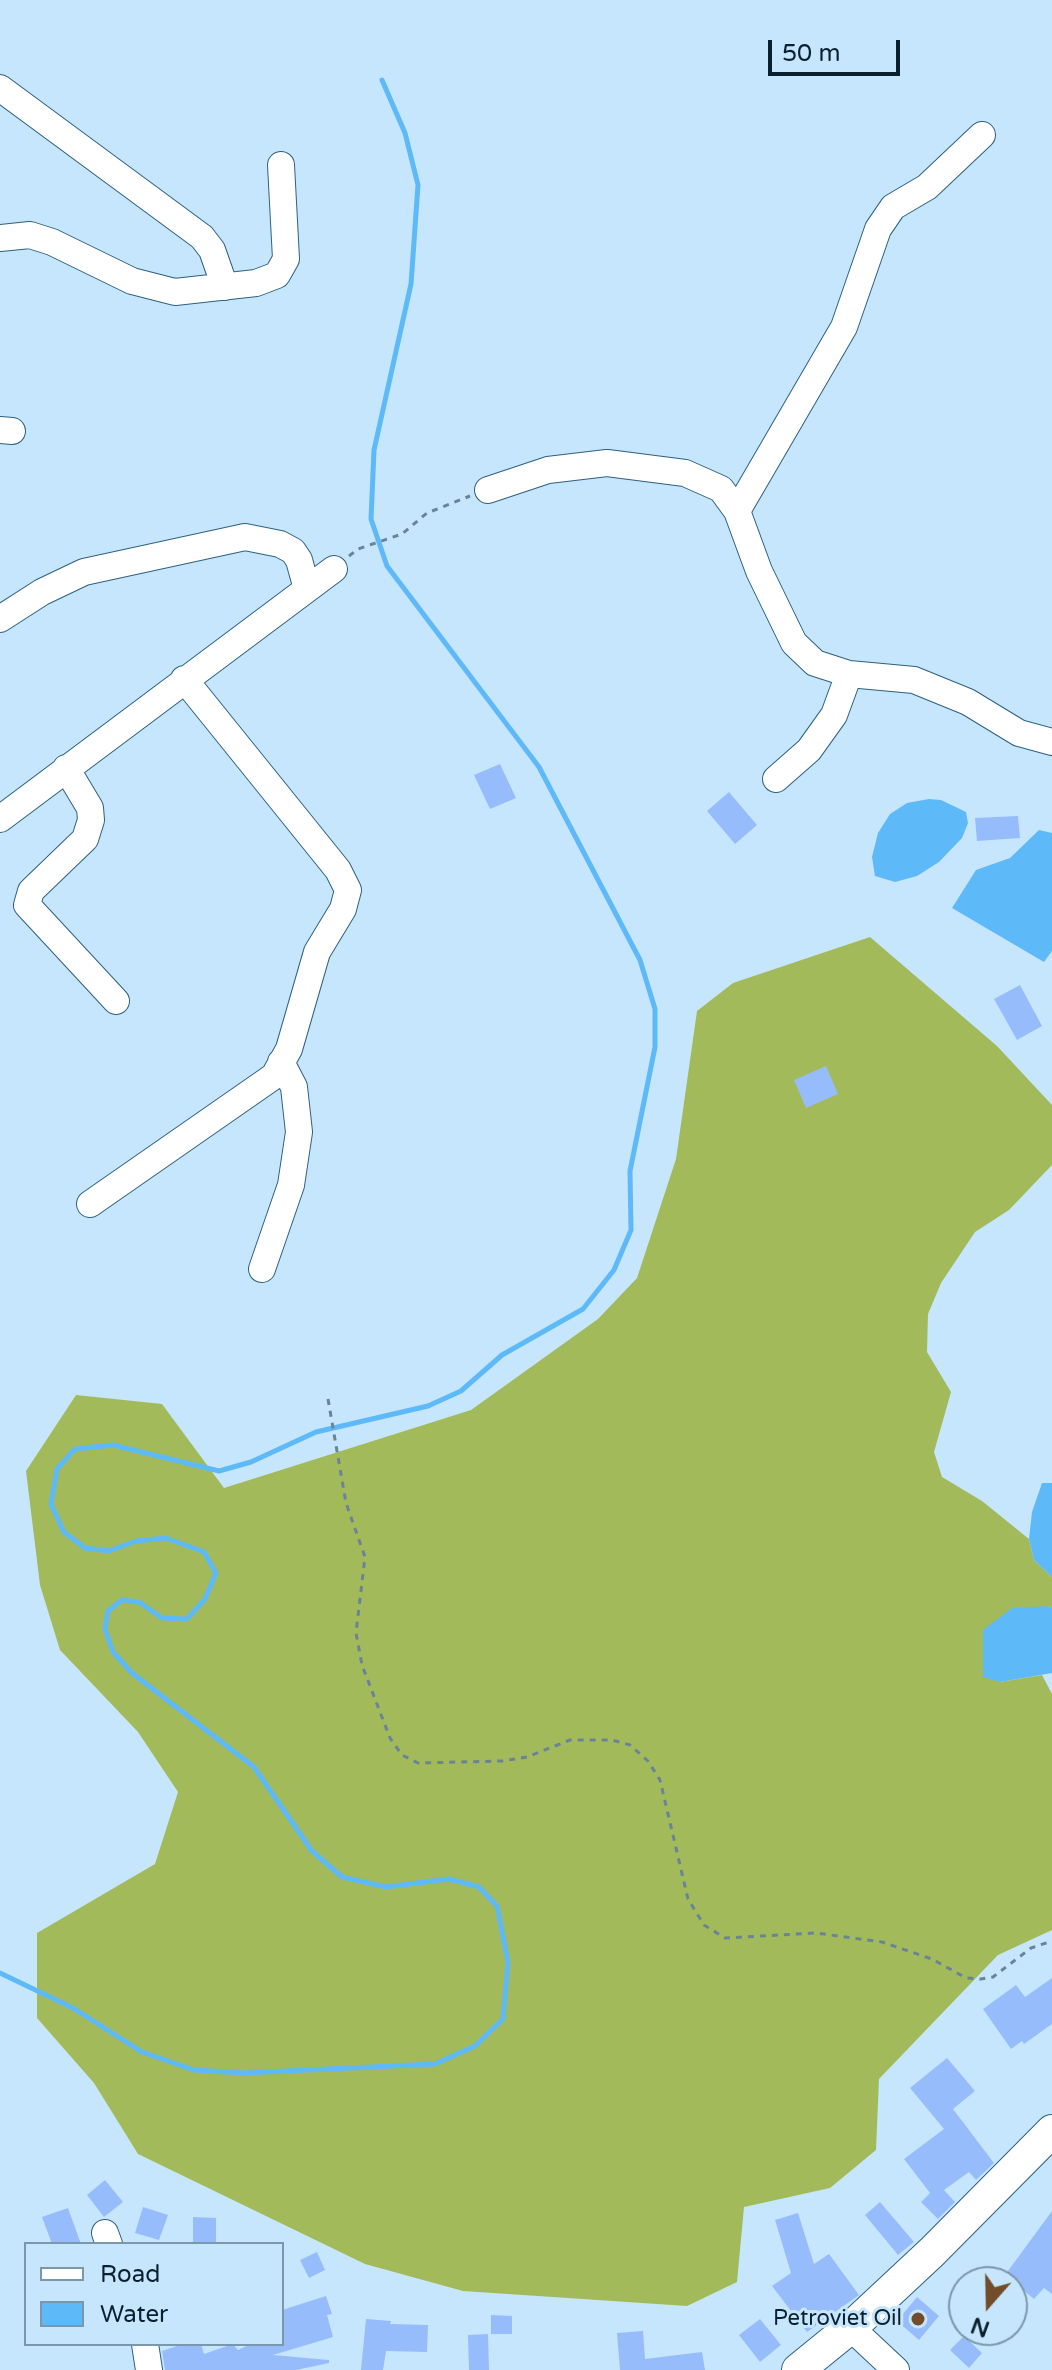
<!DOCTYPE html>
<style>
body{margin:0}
#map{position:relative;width:1052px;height:2370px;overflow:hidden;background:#c6e6fe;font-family:"Varela Round",sans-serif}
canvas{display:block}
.legend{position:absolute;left:24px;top:2242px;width:260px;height:104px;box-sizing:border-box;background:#c6e6fe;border:2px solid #7b97ab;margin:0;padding:10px 14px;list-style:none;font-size:24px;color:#0b202e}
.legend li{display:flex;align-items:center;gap:16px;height:40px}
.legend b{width:40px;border:2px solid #7b97ab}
.north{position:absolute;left:948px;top:2266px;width:80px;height:80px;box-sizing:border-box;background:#c6e6fe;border:2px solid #7b97ab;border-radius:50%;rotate:200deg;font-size:22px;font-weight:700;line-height:32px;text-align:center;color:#0b202e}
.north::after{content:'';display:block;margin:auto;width:28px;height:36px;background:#734c2a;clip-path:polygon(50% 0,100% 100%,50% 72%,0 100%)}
.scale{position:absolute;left:768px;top:40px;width:132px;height:36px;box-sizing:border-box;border:4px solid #0b202e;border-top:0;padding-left:10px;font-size:24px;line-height:28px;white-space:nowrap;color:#0b202e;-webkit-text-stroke:6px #c6e6fe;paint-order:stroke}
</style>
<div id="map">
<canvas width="1052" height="2370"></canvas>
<ul class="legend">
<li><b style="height:10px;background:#fff"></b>Road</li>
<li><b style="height:22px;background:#5eb9f8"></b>Water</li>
</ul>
<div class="north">N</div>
<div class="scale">50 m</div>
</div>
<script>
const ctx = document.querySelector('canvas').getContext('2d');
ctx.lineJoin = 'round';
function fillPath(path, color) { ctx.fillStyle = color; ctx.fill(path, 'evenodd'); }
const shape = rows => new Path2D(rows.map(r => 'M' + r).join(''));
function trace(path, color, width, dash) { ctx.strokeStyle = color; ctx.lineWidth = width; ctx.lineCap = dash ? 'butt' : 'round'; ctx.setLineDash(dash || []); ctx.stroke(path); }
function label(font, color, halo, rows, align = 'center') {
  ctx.font = font + ' "Varela Round",sans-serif'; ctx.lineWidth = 6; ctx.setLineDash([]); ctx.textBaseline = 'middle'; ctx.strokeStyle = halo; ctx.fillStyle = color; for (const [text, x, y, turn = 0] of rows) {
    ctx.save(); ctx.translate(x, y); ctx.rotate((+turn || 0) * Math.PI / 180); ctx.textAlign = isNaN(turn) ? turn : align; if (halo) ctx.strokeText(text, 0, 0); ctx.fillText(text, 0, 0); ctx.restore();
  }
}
fillPath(shape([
 [870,937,997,1046,1052,1105,1052,1165,1009,1210,975,1232,941,1283,928,1314,927,1352,951,1392,934,1452,942,1477,982,1501,1029,1539,1034,1560,1052,1577,1052,1608,1047,1606,1000,1682,1042,1675,1052,1694,1052,1930,998,1955,879,2079,876,2150,830,2188,744,2207,737,2282,687,2306,463,2291,365,2264,138,2154,94,2083,37,2018,37,1933,155,1864,178,1792,138,1732,60,1650,40,1585,26,1471,76,1395,162,1404,224,1488,471,1410,598,1319,637,1278,676,1159,697,1011,733,983]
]), '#a3ba5a');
fillPath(shape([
 [929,799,941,800,966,812,968,823,962,838,939,862,917,876,895,882,875,876,872,857,878,833,890,814,907,803],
 [1039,830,1052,833,1052,951,1044,962,952,908,976,870,1010,858],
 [1042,1483,1052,1483,1052,1577,1034,1560,1029,1539,1032,1512],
 [1048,1606,1052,1608,1052,1673,1000,1682,983,1677,983,1630,1012,1608]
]), '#5eb9f8');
trace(shape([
 [0,1973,73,2008,142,2052,194,2070,244,2073,435,2064,475,2046,503,2019,508,1962,497,1906,479,1887,449,1879,386,1887,342,1877,312,1851,254,1767,132,1673,113,1652,105,1629,108,1611,122,1600,139,1602,162,1618,187,1619,205,1599,216,1573,204,1552,166,1538,136,1541,109,1551,85,1548,64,1532,51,1504,57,1469,75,1449,113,1445,219,1471,251,1462,316,1432,428,1406,461,1391,502,1355,583,1309,614,1270,631,1230,630,1171,655,1047,655,1009,640,960,539,767,387,566,371,519,374,450,411,284,418,185,405,133,382,80]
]), '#5eb9f8', 5);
fillPath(shape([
 [500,764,516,798,490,809,474,775],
 [729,792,757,825,735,844,707,811],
 [1018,816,1020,838,977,841,975,818],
 [1020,985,1042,1026,1017,1040,994,999],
 [826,1066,838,1094,806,1108,794,1080],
 [1052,1978,1052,2024,1024,2044,1022,2041,1011,2049,983,2009,1016,1985,1025,1997],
 [947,2058,975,2091,953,2109,994,2163,976,2180,969,2172,944,2190,955,2202,938,2219,921,2202,930,2193,904,2159,944,2129,910,2088],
 [105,2180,123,2202,104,2217,87,2195],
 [880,2202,914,2242,898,2255,865,2215],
 [143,2207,168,2215,159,2240,135,2233],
 [68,2208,81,2244,52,2244,42,2217],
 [1052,2211,1052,2294,1044,2288,1034,2299,1005,2275],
 [798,2213,814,2264,829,2254,859,2295,807,2332,772,2286,791,2273,775,2220],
 [193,2217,216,2218,216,2244,193,2244],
 [317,2252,325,2270,309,2278,300,2260],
 [326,2296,332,2314,327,2315,333,2337,273,2355,329,2360,329,2363,296,2370,165,2370,162,2351,183,2344,201,2344,204,2354,233,2344,238,2350,251,2344,282,2344,282,2310],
 [917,2297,939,2316,919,2340,897,2321],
 [491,2315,512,2316,512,2334,491,2334],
 [366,2319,391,2321,390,2324,428,2325,427,2352,386,2351,383,2370,361,2370],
 [760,2319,781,2345,760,2362,739,2335],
 [643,2331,645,2359,702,2352,705,2370,620,2370,617,2333],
 [488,2334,489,2370,469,2370,468,2335],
 [964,2336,982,2353,969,2368,950,2350]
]), '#97bcfc');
const minor = shape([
 [0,88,202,237,212,250,225,287],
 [0,238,30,235,52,242,132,281,175,292,256,283,277,275,286,259,281,165],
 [0,430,12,431],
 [488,490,548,470,607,463,685,473,721,489,737,511,759,571,794,643,815,663,849,674,914,680,968,702,1019,733,1052,742],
 [737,511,844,327,878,229,893,207,927,187,982,135],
 [0,619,42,592,84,572,245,537,280,544,293,551,299,560,307,589],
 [66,768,90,808,91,820,85,839,31,891,27,905,116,1001],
 [776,779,809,750,834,715,849,674],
 [0,819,334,569],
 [90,1204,274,1076,289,1049,317,952,343,909,348,890,338,870,184,679],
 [262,1269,291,1185,299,1132,294,1087,281,1062],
 [105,2233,109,2244],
 [850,2327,896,2370],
 [145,2344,149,2370]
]);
const major = shape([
 [798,2370,857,2322,932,2252,1052,2131]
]);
trace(minor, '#2d6082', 28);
trace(major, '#2d6082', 34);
trace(shape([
 [349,556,358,549,402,534,427,513,470,496],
 [328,1399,346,1503,365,1557,356,1633,362,1665,390,1738,402,1755,418,1763,502,1761,527,1757,570,1740,612,1740,630,1745,648,1761,660,1780,688,1899,704,1925,725,1938,816,1933,882,1942,932,1959,966,1978,981,1979,993,1977,1031,1948,1052,1941]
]), '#698497', 3, [6, 6]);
trace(minor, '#fff', 26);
trace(major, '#fff', 32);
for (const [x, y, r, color] of [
 [918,2319,8,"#734c2a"]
]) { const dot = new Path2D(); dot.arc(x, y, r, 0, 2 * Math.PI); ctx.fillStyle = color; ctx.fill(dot); trace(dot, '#c6e6fe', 3); }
label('22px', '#0b202e', '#c6e6fe', [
 ["Petroviet Oil",902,2319]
], 'right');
</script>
